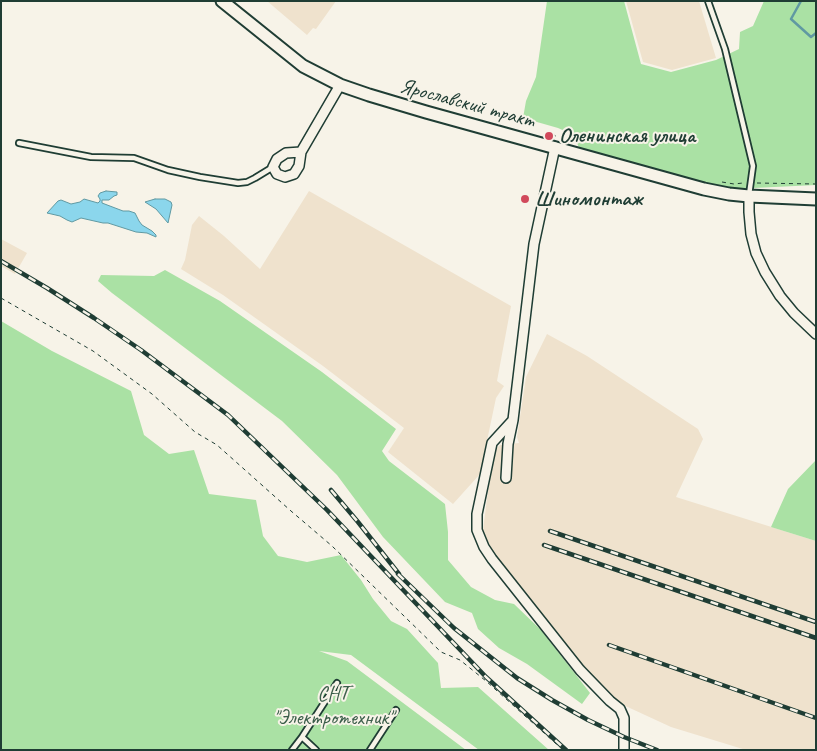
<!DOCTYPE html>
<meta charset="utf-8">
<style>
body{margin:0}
#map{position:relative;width:817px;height:751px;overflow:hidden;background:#f7f3e8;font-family:Caveat,sans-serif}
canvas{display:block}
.frame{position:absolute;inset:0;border:2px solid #1f3d34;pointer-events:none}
</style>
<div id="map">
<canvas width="817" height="751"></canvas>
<div class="frame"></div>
</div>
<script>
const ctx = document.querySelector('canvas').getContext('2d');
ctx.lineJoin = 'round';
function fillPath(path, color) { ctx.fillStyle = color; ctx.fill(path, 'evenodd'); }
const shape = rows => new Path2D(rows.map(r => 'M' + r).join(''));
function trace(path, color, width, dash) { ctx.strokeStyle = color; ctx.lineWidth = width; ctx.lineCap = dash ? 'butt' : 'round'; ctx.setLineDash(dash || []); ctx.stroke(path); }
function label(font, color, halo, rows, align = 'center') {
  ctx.font = font + ' Caveat,sans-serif'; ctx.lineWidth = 4; ctx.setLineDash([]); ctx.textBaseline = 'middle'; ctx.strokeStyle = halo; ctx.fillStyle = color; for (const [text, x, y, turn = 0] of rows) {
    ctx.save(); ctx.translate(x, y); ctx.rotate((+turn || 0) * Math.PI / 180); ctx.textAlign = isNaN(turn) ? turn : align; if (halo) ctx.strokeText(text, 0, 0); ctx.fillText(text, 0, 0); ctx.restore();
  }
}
fillPath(shape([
 [267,1,336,1,316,29,313,28,307,35],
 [626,1,699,1,716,58,672,70,643,62],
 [309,191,511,306,497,381,504,386,496,398,480,474,453,504,388,452,404,428,323,366,223,295,181,269,185,260,192,225,199,216,224,236,260,269],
 [1,239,27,253,15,274,1,266],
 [547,334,587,356,698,429,703,439,676,497,816,541,816,750,746,750,671,727,619,703,613,698,583,668,493,553,483,530,493,452,500,445,519,443,517,437,526,377]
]), '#efe2cd');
fillPath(shape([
 [547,1,624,1,641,64,671,72,716,60,739,49,740,32,753,26,764,1,816,1,816,185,733,189,705,183,579,148,574,135,558,128,523,118,526,101,536,77],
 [165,270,220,301,322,372,396,429,382,451,389,461,445,504,448,532,448,560,471,587,495,600,514,604,541,630,590,693,582,704,527,664,499,648,478,629,472,613,445,602,383,537,337,475,282,421,112,293,98,281,101,275,154,276],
 [1,321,52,351,131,391,144,435,169,454,194,450,209,494,256,500,263,536,278,556,307,562,341,555,361,580,373,599,391,621,407,629,438,663,441,688,478,687,549,750,479,750,351,655,319,651,347,661,466,750,1,750],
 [816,460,816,541,771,527,788,489]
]), '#aae1a4');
const water = shape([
 [106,191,117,192,117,195,114,196,109,200,102,200,102,203,123,211,129,211,135,213,139,221,142,225,152,231,156,235,156,237,147,233,136,232,108,223,103,223,81,218,72,222,67,220,60,216,47,213,58,201,61,200,71,204,80,202,84,199,98,203,100,201,100,199,98,196,100,193,106,191],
 [155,199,165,199,171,202,172,205,168,223,156,209,145,202,155,199]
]);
fillPath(water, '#8bd6ec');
trace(water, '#6099a2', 1);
trace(shape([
 [801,1,791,19,811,37,816,33]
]), '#6099a2', 2.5);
const service = shape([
 [708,1,725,49,753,166,749,195],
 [19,143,91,157,134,158,168,170,200,177,238,183,247,182,255,178,273,167],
 [302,737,316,750],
 [292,750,302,737,337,683],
 [370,750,396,710]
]);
const minor = shape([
 [555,147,534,244,513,420,492,443,477,514,477,530,484,547,492,559,580,670,610,701,620,709,624,718,624,750],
 [301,152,286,153,277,159,273,167,277,174,285,177,294,174,299,166,301,152,340,85],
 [749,196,749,212,751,234,756,253,765,272,780,296,794,313,816,334],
 [506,478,508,444,513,420]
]);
const tertiary = shape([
 [222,1,303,66,340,85,369,95,426,112,704,189,729,194,749,196,816,199]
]);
trace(service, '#1f3d34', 8);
trace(minor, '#1f3d34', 12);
trace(tertiary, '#1f3d34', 15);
trace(shape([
 [544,134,554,135,559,138],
 [722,182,734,184,743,183],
 [757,183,816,184],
 [1,298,93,351,152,394,195,432,217,445,291,511,332,546,441,652,460,660,486,681,563,750]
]), '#1f3d34', 1, [4, 4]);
trace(service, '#f7f3e8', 4.5);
trace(minor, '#f7f3e8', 9);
trace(tertiary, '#f7f3e8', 11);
const rail = shape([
 [1,261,47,288,94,318,141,350,228,415,327,510,486,677,566,750],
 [331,490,358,522,399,574],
 [550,531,816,622],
 [544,545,816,638],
 [398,574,454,628,517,678,552,700,588,720,624,737,657,750],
 [609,645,816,718]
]);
trace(rail, '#1f3d34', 4.5);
trace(rail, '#f7f3e8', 2.5, [8]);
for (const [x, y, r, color] of [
 [549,136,5,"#d1495b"],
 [525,199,5,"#d1495b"]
]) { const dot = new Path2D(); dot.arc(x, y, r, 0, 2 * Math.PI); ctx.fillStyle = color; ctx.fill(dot); trace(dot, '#f7f3e8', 2); }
label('21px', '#1f3d34', '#f7f3e8', [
 ["Ярославский тракт",467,104,15]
]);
label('bold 21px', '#1f3d34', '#f7f3e8', [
 ["Оленинская улица",559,136],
 ["Шиномонтаж",535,199]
], 'left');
label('21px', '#3b5e4a', '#f7f3e8', [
 ["СНТ",333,694],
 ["\"Электротехник\"",333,718]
]);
</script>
